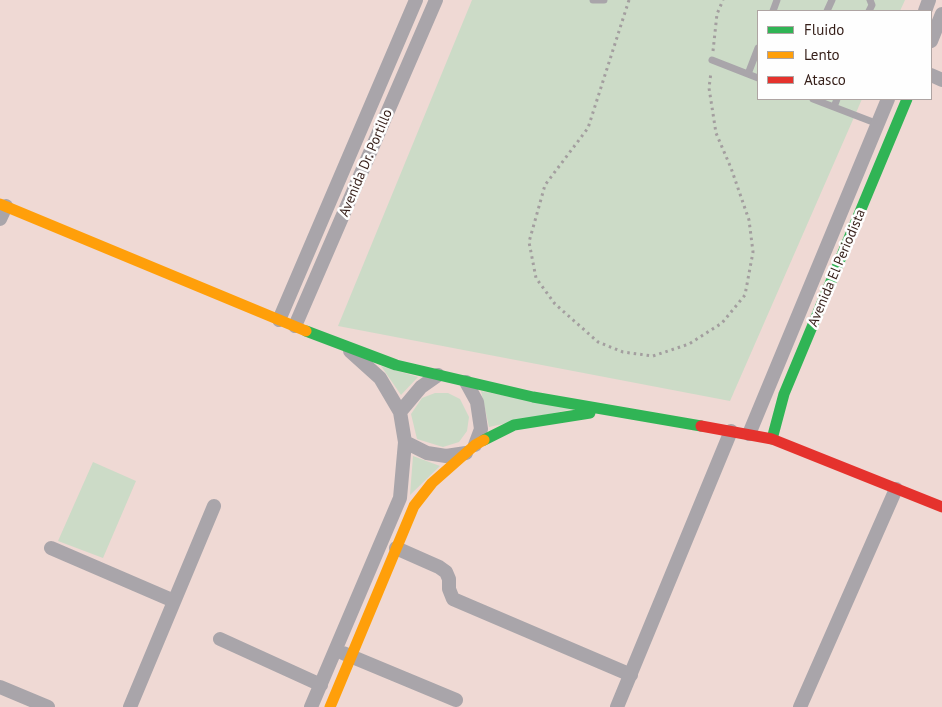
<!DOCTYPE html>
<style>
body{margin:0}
#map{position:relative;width:942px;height:707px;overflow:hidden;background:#efd9d4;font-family:"PT Sans",sans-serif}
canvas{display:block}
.legend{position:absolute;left:757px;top:10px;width:175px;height:90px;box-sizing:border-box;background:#fefefe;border:1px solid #aea4a2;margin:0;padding:6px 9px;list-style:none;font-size:15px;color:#351e18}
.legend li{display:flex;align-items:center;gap:10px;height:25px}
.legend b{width:25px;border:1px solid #aea4a2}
</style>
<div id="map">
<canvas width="942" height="707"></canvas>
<ul class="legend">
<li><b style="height:6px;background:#30b455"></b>Fluido</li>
<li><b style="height:6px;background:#ff9f0a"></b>Lento</li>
<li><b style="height:6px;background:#e5322d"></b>Atasco</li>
</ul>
</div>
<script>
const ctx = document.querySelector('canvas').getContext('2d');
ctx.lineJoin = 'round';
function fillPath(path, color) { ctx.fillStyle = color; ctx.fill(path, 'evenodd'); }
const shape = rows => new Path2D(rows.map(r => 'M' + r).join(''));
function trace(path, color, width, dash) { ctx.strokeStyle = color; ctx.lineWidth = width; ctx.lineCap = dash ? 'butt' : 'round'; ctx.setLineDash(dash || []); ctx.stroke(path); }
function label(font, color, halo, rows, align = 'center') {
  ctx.font = font + ' "PT Sans",sans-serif'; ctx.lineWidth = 5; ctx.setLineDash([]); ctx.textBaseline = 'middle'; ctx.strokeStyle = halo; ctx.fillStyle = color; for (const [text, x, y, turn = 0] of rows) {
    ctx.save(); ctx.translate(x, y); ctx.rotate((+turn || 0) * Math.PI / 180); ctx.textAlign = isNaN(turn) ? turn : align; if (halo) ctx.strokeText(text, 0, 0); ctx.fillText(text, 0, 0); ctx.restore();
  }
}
fillPath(shape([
 [472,0,905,0,900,11,758,11,758,99,862,99,730,401,338,326],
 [381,366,418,377,401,395],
 [481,391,572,409,489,427],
 [435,393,448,393,460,399,469,417,467,431,459,442,443,447,417,439,411,414,422,398],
 [413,456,440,466,410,495],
 [93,462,136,481,103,558,58,541]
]), '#ccdbc7');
trace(shape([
 [629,0,588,128,545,185,529,242,536,278,555,304,598,342,623,352,653,356,689,344,722,323,745,295,753,252,749,220,731,168,716,133,709,88,711,72],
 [713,51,717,14,723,0]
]), '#a39e9f', 3, [2.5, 4]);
trace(shape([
 [593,0,604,0],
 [773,11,777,0],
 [827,11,832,0],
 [869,11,872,5,870,0],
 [712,60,758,78],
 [748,74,758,48],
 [813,99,878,124],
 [834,107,837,99]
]), '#a9a5aa', 7);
trace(shape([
 [925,11,929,0],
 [931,41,942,14],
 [931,75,942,80],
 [0,219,6,206],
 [279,320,416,0],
 [295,326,436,0],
 [466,382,477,402,481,429,475,445],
 [400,412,421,387,438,375],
 [749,434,888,99],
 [405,442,427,453,446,456,466,453],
 [51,548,174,601],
 [396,548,439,567,446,572,449,579,449,589,453,599,631,675],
 [220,639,321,685],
 [343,653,456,700],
 [0,687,48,707],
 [130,707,214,506],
 [311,707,400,498,405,442,400,412,380,378,350,351],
 [617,707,731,431],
 [800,707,896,489]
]), '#a9a5aa', 14);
trace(shape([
 [306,331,396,365,533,397,701,426],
 [772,439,784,394,907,99],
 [484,440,514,425,590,413]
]), '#30b455', 11);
trace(shape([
 [0,204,306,331],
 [330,707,414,506,432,483,475,445,484,440]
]), '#ff9f0a', 11);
trace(shape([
 [701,426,772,439,942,507]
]), '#e5322d', 11);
label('14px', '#351e18', '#fefefe', [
 ["Avenida Dr. Portillo",366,163,-67],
 ["Avenida El Periodista",837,268,-67]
]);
</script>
